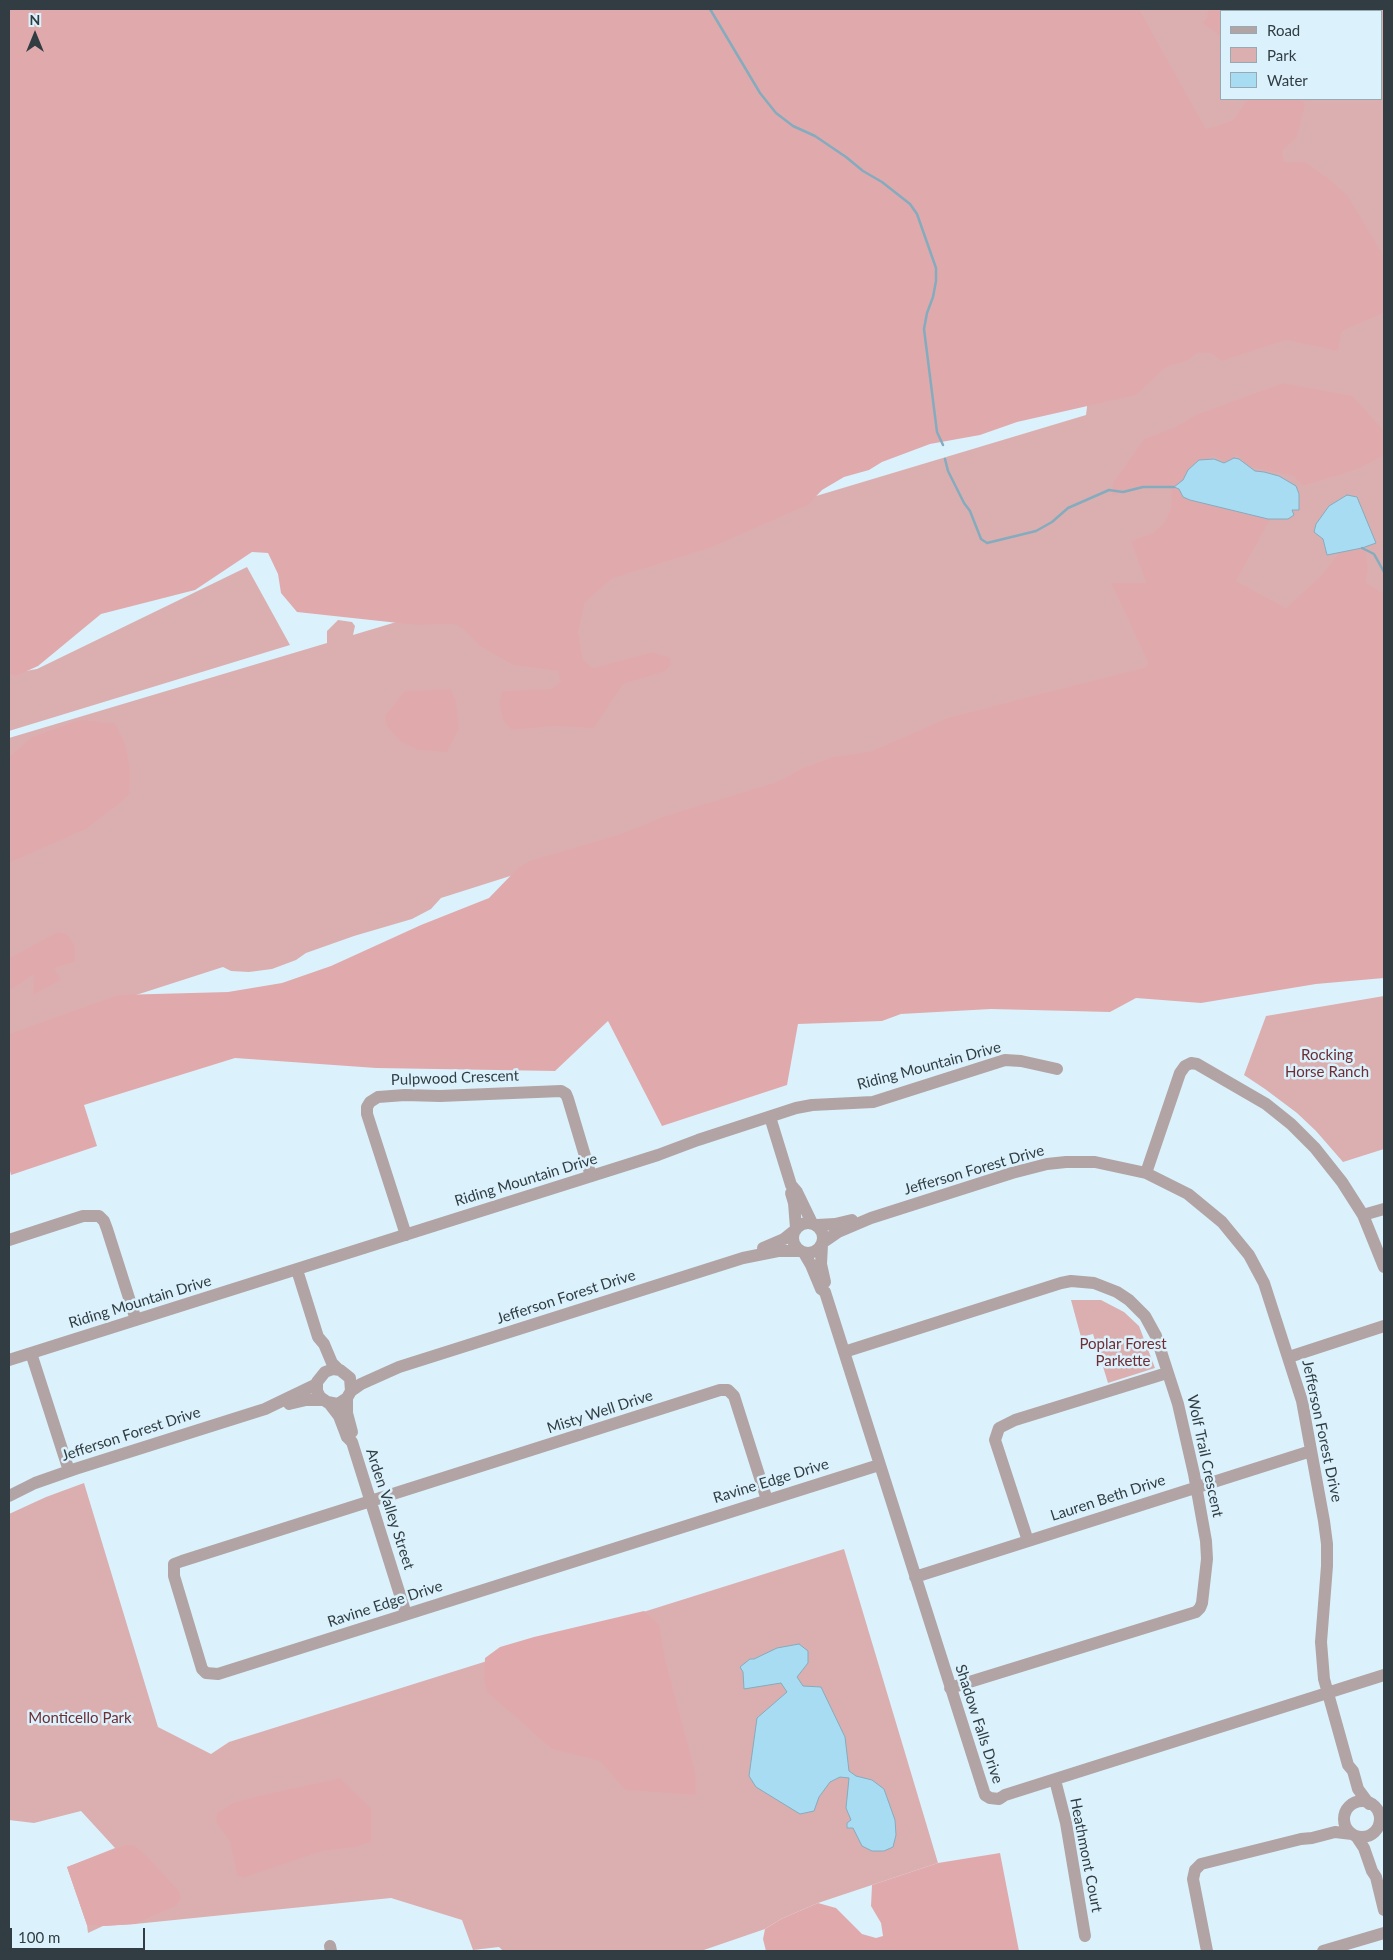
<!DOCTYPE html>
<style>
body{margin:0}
#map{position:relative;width:1393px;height:1960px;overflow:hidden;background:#dbf2fd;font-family:Lato,sans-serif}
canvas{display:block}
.frame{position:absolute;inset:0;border:10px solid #313d42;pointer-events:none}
.legend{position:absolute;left:1220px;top:10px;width:162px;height:90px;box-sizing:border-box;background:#dbf2fd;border:1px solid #97aab2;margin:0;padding:6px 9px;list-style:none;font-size:15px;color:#313d42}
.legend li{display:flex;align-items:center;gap:10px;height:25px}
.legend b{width:25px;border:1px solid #97aab2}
.north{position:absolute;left:10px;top:10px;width:50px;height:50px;-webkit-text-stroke:4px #dbf2fd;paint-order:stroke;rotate:0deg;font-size:14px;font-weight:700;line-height:20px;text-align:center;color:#313d42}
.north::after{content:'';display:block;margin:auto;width:18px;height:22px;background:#313d42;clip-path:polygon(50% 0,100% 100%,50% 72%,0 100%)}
.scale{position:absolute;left:10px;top:1928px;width:135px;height:22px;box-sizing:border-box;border:2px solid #313d42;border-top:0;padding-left:6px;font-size:15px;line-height:18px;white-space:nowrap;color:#313d42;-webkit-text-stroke:4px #dbf2fd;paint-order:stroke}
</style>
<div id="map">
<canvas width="1393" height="1960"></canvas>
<div class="frame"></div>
<ul class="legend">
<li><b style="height:6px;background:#b2a4a4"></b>Road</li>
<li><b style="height:14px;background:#dbafb0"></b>Park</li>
<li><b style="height:14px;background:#a8dcf3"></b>Water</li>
</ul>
<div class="north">N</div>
<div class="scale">100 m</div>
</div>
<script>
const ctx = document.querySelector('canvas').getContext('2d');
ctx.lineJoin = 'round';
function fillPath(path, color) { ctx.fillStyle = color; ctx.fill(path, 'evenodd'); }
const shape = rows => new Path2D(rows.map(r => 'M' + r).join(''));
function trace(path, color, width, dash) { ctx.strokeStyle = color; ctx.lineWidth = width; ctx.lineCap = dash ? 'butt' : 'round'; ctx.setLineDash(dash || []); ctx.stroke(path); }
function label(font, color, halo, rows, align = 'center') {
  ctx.font = font + ' Lato,sans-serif'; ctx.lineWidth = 5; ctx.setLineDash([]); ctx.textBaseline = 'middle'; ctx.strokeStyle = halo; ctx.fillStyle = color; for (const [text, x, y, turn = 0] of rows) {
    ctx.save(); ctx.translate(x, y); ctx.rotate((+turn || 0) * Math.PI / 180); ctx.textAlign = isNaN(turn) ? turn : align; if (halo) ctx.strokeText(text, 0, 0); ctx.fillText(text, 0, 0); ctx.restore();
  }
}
fillPath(shape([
 [1127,9,1384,9,1384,605,1212,653,441,898,431,909,412,919,354,936,306,953,296,960,272,969,249,972,231,971,223,967,9,1036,9,738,327,643,327,631,338,620,352,622,355,626,353,635,1086,415,1135,22],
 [1222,11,1382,11,1382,99,1222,99],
 [247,567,290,645,9,731,9,674,37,669],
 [1384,996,1384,1149,1343,1162,1316,1131,1297,1113,1265,1089,1244,1075,1266,1016],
 [1071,1300,1101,1300,1124,1312,1139,1326,1155,1368,1108,1383,1093,1334,1081,1337],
 [84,1483,158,1727,211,1754,229,1742,844,1549,938,1863,818,1903,781,1919,765,1929,701,1951,503,1951,499,1947,473,1950,462,1920,391,1898,135,1924,103,1926,88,1933,87,1925,67,1867,115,1848,81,1811,34,1823,9,1820,9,1514,46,1497]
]), '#dbafb0');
fillPath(shape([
 [9,9,1139,9,1206,129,1233,120,1248,99,1302,99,1305,105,1297,137,1282,151,1284,162,1305,162,1329,179,1348,196,1384,256,1384,313,1342,331,1338,351,1286,340,1222,361,1211,353,1197,353,1187,361,1166,367,1136,395,1017,422,980,435,930,444,882,462,869,470,844,477,822,490,808,505,710,548,613,578,585,602,578,632,583,659,592,668,653,652,670,658,671,666,663,672,623,684,594,728,554,726,512,730,503,720,499,703,502,691,551,689,561,681,558,671,513,665,480,646,462,628,454,624,417,625,297,612,281,593,278,574,268,553,252,552,195,590,101,614,38,666,16,676,9,674],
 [1208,9,1384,9,1384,16,1382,18,1382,11,1222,11,1222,38,1202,22,1207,19],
 [1283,383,1353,396,1384,431,1383,456,1358,469,1303,486,1294,476,1250,467,1236,454,1230,461,1223,461,1213,456,1199,464,1272,516,1236,581,1286,608,1321,576,1339,553,1359,549,1366,550,1368,568,1366,583,1382,592,1384,589,1384,978,1316,984,1201,1003,1136,998,1110,1012,991,1009,901,1014,882,1021,798,1024,787,1085,662,1126,608,1021,555,1071,376,1068,235,1058,84,1105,97,1146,11,1175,9,1167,9,1034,118,995,228,992,282,983,331,966,421,925,489,898,519,867,529,861,618,835,665,816,777,782,803,768,833,757,872,751,947,718,1146,667,1148,662,1111,583,1146,583,1131,541,1153,533,1164,523,1171,510,1172,486,1136,487,1112,496,1113,483,1144,439,1173,428,1198,414],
 [451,689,456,701,459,729,447,752,418,750,401,742,386,725,385,716,405,691],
 [79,720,115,723,125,744,130,767,130,793,124,800,86,829,9,863,9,757,32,737],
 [58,932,67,934,75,946,75,962,54,968,61,980,33,995,34,974,9,991,9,958],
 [644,1611,659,1624,666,1663,695,1771,696,1795,625,1790,600,1761,552,1749,487,1692,484,1680,485,1658,500,1647,534,1637],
 [340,1778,371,1808,371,1842,356,1847,322,1851,243,1878,237,1875,230,1842,216,1822,217,1813,233,1803,258,1796],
 [126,1845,134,1845,146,1855,178,1890,181,1898,176,1906,135,1924,103,1926,87,1925,67,1867],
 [1000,1853,1019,1951,766,1951,763,1939,765,1929,781,1919,818,1903,836,1908,862,1934,876,1938,883,1936,881,1923,871,1906,872,1885,938,1863]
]), '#e0aaad');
const water = shape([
 [1234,458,1239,459,1255,471,1264,472,1279,476,1296,486,1299,494,1299,510,1292,510,1294,515,1288,519,1268,519,1190,500,1183,497,1179,489,1174,487,1183,480,1188,470,1199,460,1214,459,1224,463,1234,458],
 [1347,495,1357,497,1376,543,1362,548,1327,555,1323,539,1314,532,1316,524,1329,506,1347,495],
 [799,1644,808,1651,808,1663,797,1677,803,1686,821,1687,845,1737,849,1771,856,1776,872,1780,884,1789,895,1820,896,1835,893,1847,884,1851,872,1851,862,1846,853,1828,847,1828,847,1823,851,1820,846,1808,849,1778,840,1777,830,1782,819,1797,814,1811,800,1814,756,1787,749,1776,757,1718,787,1692,781,1683,744,1689,743,1672,740,1667,750,1659,754,1659,777,1648,799,1644]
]);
fillPath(water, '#a8dcf3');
trace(water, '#84acbe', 1);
trace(shape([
 [710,9,760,93,776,113,793,126,815,136,846,157,863,171,882,182,910,204,917,214,936,268,936,281,933,297,927,313,924,329,937,432,943,445],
 [945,459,948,471,964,503,970,511,981,539,987,543,1036,531,1052,522,1068,508,1109,490,1123,492,1143,487,1174,487],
 [1362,548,1374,554,1384,572]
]), '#84acbe', 2.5);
trace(shape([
 [770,1117,791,1185,797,1192,812,1223],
 [1146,1173,1180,1073,1185,1066,1191,1063,1197,1064,1266,1104,1291,1124,1315,1148,1342,1182,1363,1215,1384,1267],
 [791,1193,794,1203,796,1228],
 [1363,1215,1384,1209],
 '793 1238a15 15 0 1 1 30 0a15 15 0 1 1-30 0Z',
 [817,1225,835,1224,852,1220],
 [406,1235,367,1114,367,1107,370,1102,378,1097,405,1095,440,1096,561,1091,566,1094,568,1099,591,1176],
 [9,1240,83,1216,99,1216,104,1221,107,1229,136,1320],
 [822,1243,838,1232,871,1218,1012,1173,1047,1164,1066,1162,1095,1162,1146,1173,1188,1194,1222,1222,1249,1255,1264,1283,1302,1401,1324,1521,1327,1544,1327,1566,1321,1642,1324,1679,1348,1765,1353,1771,1358,1789,1369,1804],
 [822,1245,821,1264,825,1282],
 [763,1248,784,1239,794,1231],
 [804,1253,811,1265,821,1289,825,1292,985,1795,990,1798,999,1799,1005,1795,1384,1675],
 [297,1270,318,1337,324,1344,332,1363,338,1369],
 [844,1352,1061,1283,1071,1281,1094,1283,1117,1292,1129,1300,1145,1316,1156,1336,1178,1404,1194,1474,1206,1541,1207,1559,1202,1603,1200,1608,1196,1612,950,1688],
 [31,1353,69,1471],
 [1289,1357,1384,1326],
 [9,1360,658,1155,698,1140,796,1108,812,1105,873,1102,1005,1060,1021,1061,1057,1069],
 [351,1391,350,1378,340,1370,333,1369,325,1372,317,1382,317,1391,320,1397,327,1402,338,1404,347,1398,351,1391,361,1384,399,1367,743,1258,778,1251,800,1251],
 [347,1398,347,1413,352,1432],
 [329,1403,339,1416,347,1437,352,1442,406,1614],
 [289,1404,306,1400,323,1400],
 [9,1496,35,1483,75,1469,265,1409,317,1384],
 [767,1500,734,1396,728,1390,720,1390,182,1561,174,1564,174,1576,202,1669,206,1673,218,1674,879,1465],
 [1028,1541,995,1440,999,1428,1015,1420,1167,1373],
 [915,1577,1311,1451],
 [1055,1780,1066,1823,1085,1936],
 '1344 1819a18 18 0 1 1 36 0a18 18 0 1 1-36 0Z',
 [1356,1836,1364,1848,1372,1871,1376,1877,1384,1910],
 [330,1946,331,1951],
 [1207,1951,1193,1879,1195,1870,1201,1864,1301,1839,1312,1838,1335,1832,1352,1834],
 [1323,1951,1384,1933]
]), '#b2a4a4', 12);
label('15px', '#6f2d34', '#dbf2fd', [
 ["Rocking",1327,1055],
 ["Horse Ranch",1327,1072],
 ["Poplar Forest",1123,1344],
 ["Parkette",1123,1361],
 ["Monticello Park",80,1718]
]);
label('15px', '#313d42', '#dbf2fd', [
 ["Riding Mountain Drive",929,1066,-15],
 ["Pulpwood Crescent",455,1078,-2],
 ["Jefferson Forest Drive",974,1170,-16],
 ["Riding Mountain Drive",526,1180,-17],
 ["Jefferson Forest Drive",566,1297,-18],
 ["Riding Mountain Drive",140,1302,-17],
 ["Misty Well Drive",600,1412,-18],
 ["Jefferson Forest Drive",1322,1431,78],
 ["Jefferson Forest Drive",131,1434,-18],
 ["Wolf Trail Crescent",1205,1456,78],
 ["Ravine Edge Drive",771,1481,-17],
 ["Lauren Beth Drive",1108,1498,-18],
 ["Arden Valley Street",390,1509,72],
 ["Ravine Edge Drive",385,1604,-18],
 ["Shadow Falls Drive",979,1724,72],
 ["Heathmont Court",1086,1855,79]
]);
</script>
